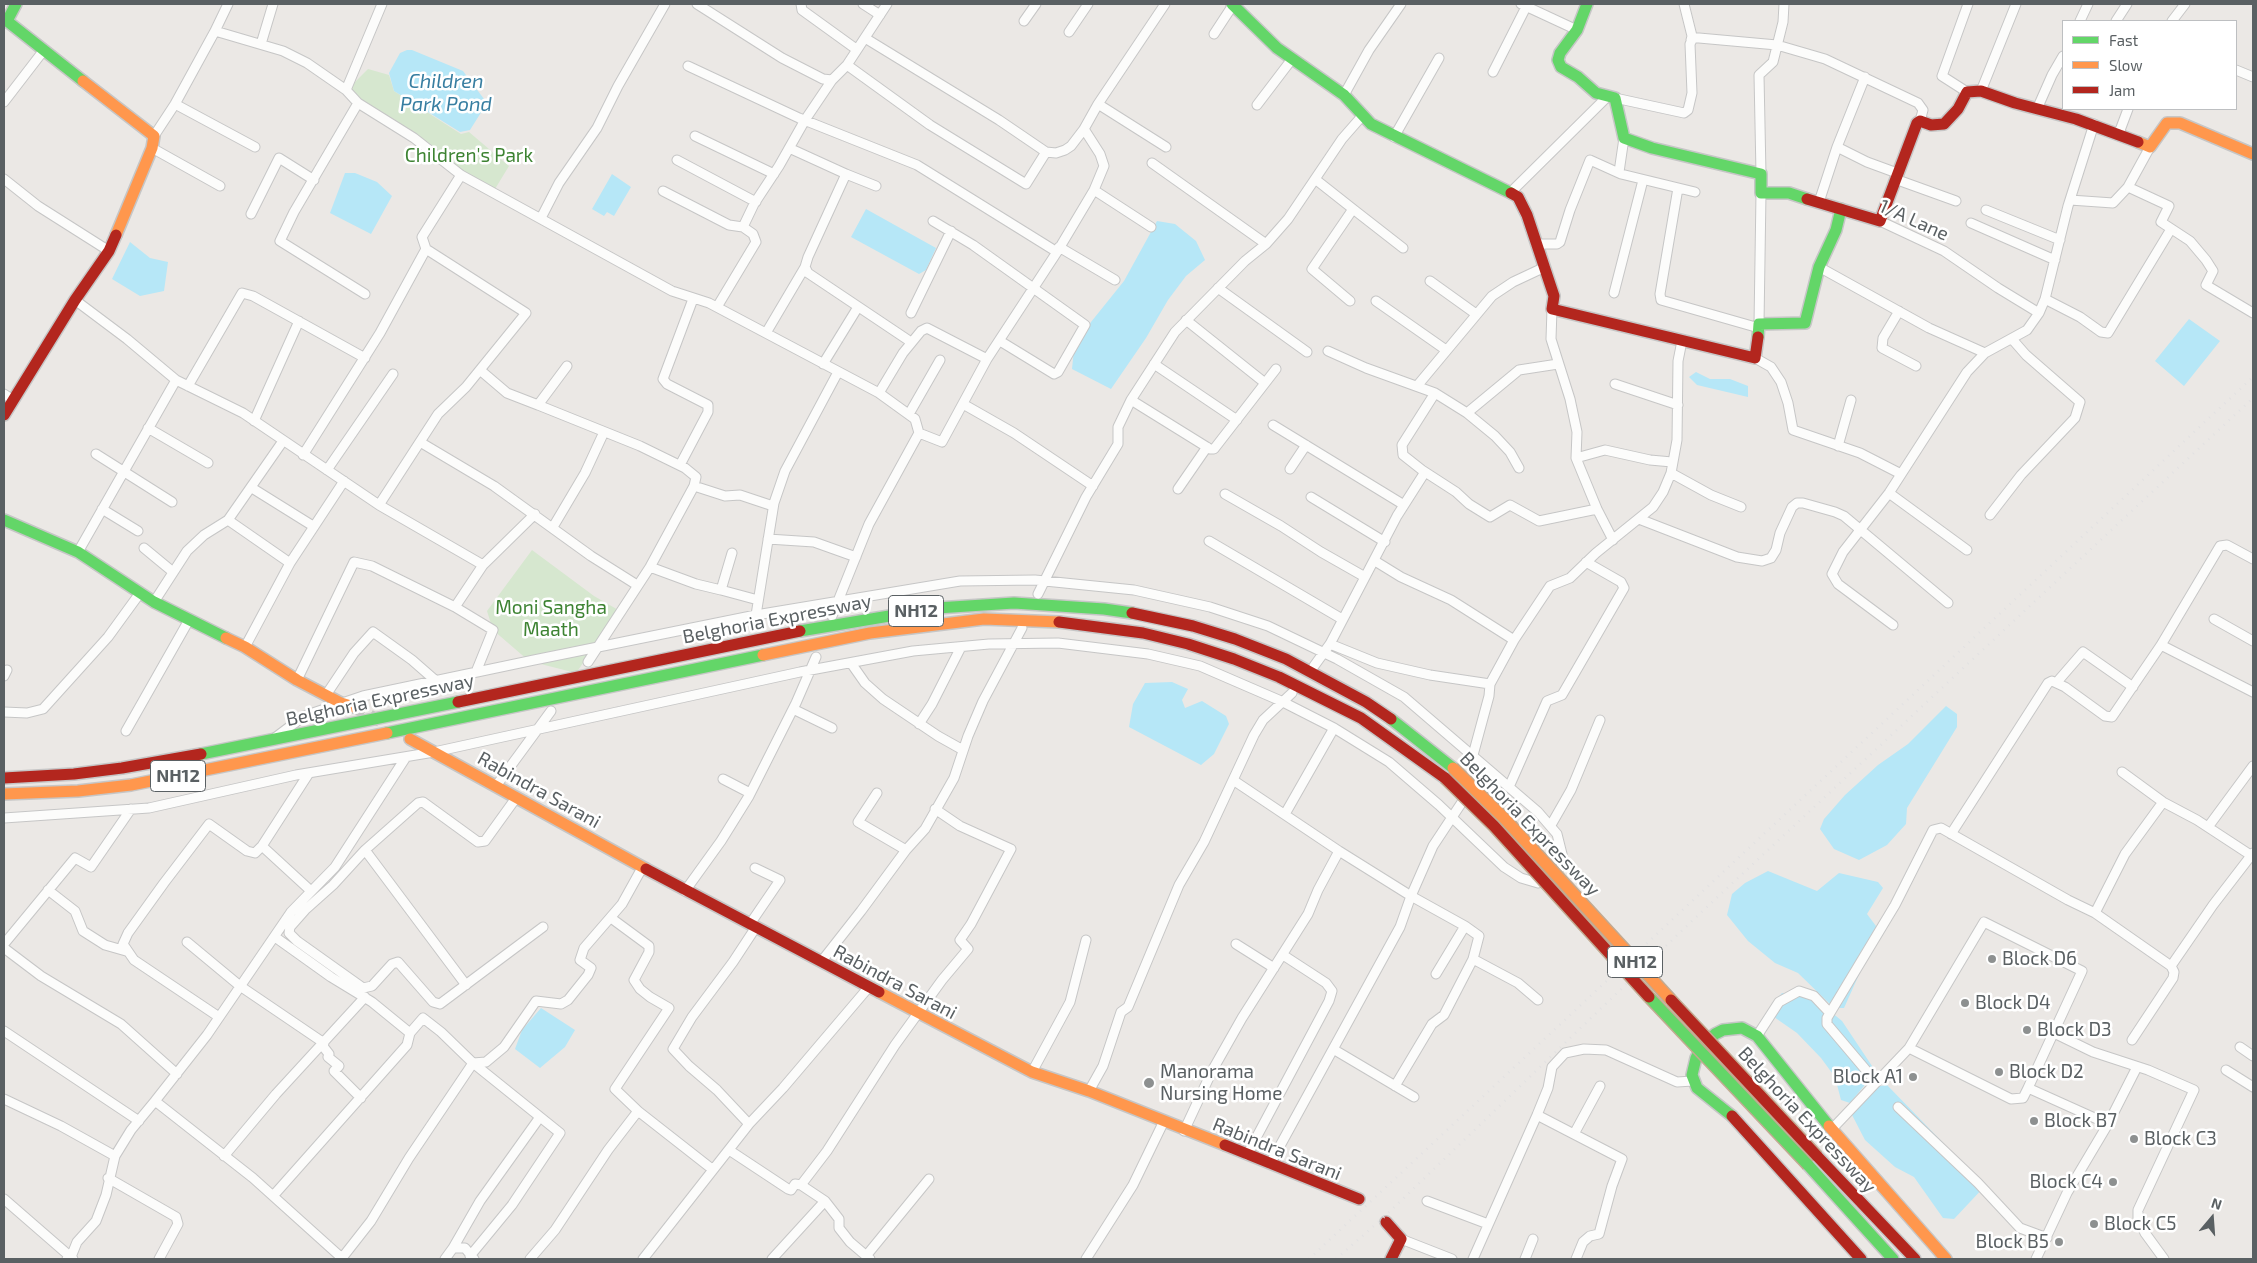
<!DOCTYPE html>
<style>
body{margin:0}
#map{position:relative;width:2257px;height:1263px;overflow:hidden;background:#ebe8e5;font-family:"Exo 2",sans-serif}
canvas{display:block}
.frame{position:absolute;inset:0;border:5px solid #5a6063;pointer-events:none}
.legend{position:absolute;left:2062px;top:20px;width:175px;height:90px;box-sizing:border-box;background:#fff;border:1px solid #bdbfc1;margin:0;padding:6px 9px;list-style:none;font-size:15px;color:#5a6063}
.legend li{display:flex;align-items:center;gap:10px;height:25px}
.legend b{width:25px;border:1px solid #bdbfc1}
.north{position:absolute;left:2187px;top:1193px;width:50px;height:50px;-webkit-text-stroke:4px #fff;paint-order:stroke;rotate:18deg;font-size:14px;font-weight:700;line-height:20px;text-align:center;color:#5a6063}
.north::after{content:'';display:block;margin:auto;width:18px;height:22px;background:#5a6063;clip-path:polygon(50% 0,100% 100%,50% 72%,0 100%)}
</style>
<div id="map">
<canvas width="2257" height="1263"></canvas>
<div class="frame"></div>
<ul class="legend">
<li><b style="height:6px;background:#63d668"></b>Fast</li>
<li><b style="height:6px;background:#ff974d"></b>Slow</li>
<li><b style="height:6px;background:#b3261e"></b>Jam</li>
</ul>
<div class="north">N</div>
</div>
<script>
const ctx = document.querySelector('canvas').getContext('2d');
ctx.lineJoin = 'round';
function fillPath(path, color) { ctx.fillStyle = color; ctx.fill(path, 'evenodd'); }
const shape = rows => new Path2D(rows.map(r => 'M' + r).join(''));
function trace(path, color, width, dash) { ctx.strokeStyle = color; ctx.lineWidth = width; ctx.lineCap = dash ? 'butt' : 'round'; ctx.setLineDash(dash || []); ctx.stroke(path); }
function label(font, color, halo, rows, align = 'center') {
  ctx.font = font + ' "Exo 2",sans-serif'; ctx.lineWidth = 5; ctx.setLineDash([]); ctx.textBaseline = 'middle'; ctx.strokeStyle = halo; ctx.fillStyle = color; for (const [text, x, y, turn = 0] of rows) {
    ctx.save(); ctx.translate(x, y); ctx.rotate((+turn || 0) * Math.PI / 180); ctx.textAlign = isNaN(turn) ? turn : align; if (halo) ctx.strokeText(text, 0, 0); ctx.fillText(text, 0, 0); ctx.restore();
  }
}
fillPath(shape([
 [368,69,389,75,394,91,461,134,469,132,509,166,495,189,490,190,358,100,348,89],
 [532,550,594,596,620,611,576,673,529,661,493,630,487,611]
]), '#d6e7cf');
fillPath(shape([
 [407,50,412,50,463,71,487,103,470,130,460,132,394,91,389,73,400,53],
 [345,173,355,173,377,182,392,196,371,234,330,213],
 [612,174,631,187,614,216,607,212,604,216,592,209],
 [866,209,936,248,926,270,919,274,851,237],
 [1157,221,1175,224,1196,241,1205,260,1186,276,1168,300,1146,338,1111,389,1072,369,1074,349,1091,322,1124,281],
 [130,242,150,258,168,262,164,291,140,296,112,279],
 [2189,319,2220,341,2184,386,2155,361],
 [1696,372,1710,379,1730,379,1748,386,1748,397,1697,385,1689,377],
 [1172,682,1188,689,1182,700,1185,708,1202,701,1226,716,1229,724,1214,754,1201,765,1129,727,1133,704,1145,683],
 [1946,706,1957,714,1957,727,1907,808,1906,824,1887,845,1859,860,1834,849,1820,829,1824,819,1845,795,1878,765,1908,744],
 [1768,871,1817,891,1839,873,1878,882,1883,888,1867,914,1879,930,1844,1008,1834,1008,1798,973,1775,963,1748,941,1727,915,1732,894,1745,883],
 [1782,993,1798,995,1819,1002,1842,1021,1872,1066,1873,1075,1850,1103,1841,1100,1835,1077,1821,1058,1797,1033,1774,1017,1773,1003],
 [541,1008,575,1030,565,1047,540,1068,515,1049,522,1030],
 [1887,1085,1985,1186,1954,1219,1943,1218,1914,1177,1895,1167,1865,1140,1851,1113,1874,1087]
]), '#b6e7f7');
trace(shape([
 [354,707,380,721]
]), '#c7c6c4', 12, [12, 6]);
const street = shape([
 [697,4,782,58,823,79,832,80,847,65,930,125,1026,184,1046,152],
 [801,4,802,10,856,49],
 [863,4,880,15],
 [1521,4,1577,30],
 [1684,4,1692,36,1691,40],
 [1024,21,1036,4],
 [2080,21,2088,4],
 [2116,21,2127,4],
 [2172,21,2185,4],
 [215,31,228,4],
 [1069,32,1088,4],
 [1214,34,1233,5],
 [865,38,999,120,1046,152,1056,153,1065,150,1071,146,1084,129],
 [261,44,273,4],
 [847,65,887,4],
 [688,66,799,118,917,165,1057,252],
 [2236,70,2253,77],
 [1493,72,1526,7],
 [346,90,382,4],
 [1981,91,2016,4],
 [1967,92,1942,76,1968,4],
 [1344,95,1369,50,1401,4],
 [1615,98,1684,113,1688,110,1692,93,1690,44,1693,38,1699,38,1777,45,1825,59,1918,103,1923,110,1920,121],
 [4,102,44,50],
 [358,103,294,212,280,241,365,294],
 [175,104,255,147],
 [1098,104,1166,147],
 [1257,105,1292,59],
 [2037,109,2052,75,2063,56],
 [2119,133,2128,109],
 [154,136,175,104,215,31,283,51,307,63,346,90,358,103,414,138,461,175,672,291,709,303,879,393,915,419,919,433],
 [695,136,774,174],
 [1394,137,1439,58],
 [1837,147,1867,162,1897,173],
 [2150,147,2128,187,2169,206,2161,222,2190,241,2206,260,2213,271,2206,285,2253,313],
 [152,148,220,186],
 [789,148,846,174,808,257,805,267,808,273,911,342],
 [677,160,756,202],
 [1152,163,1266,244],
 [1619,172,1624,138],
 [846,174,876,186],
 [1761,174,1759,75,1773,62,1783,22,1784,4],
 [4,179,38,206,109,251],
 [1315,179,1353,209,1312,269,1350,301],
 [1895,179,1956,201],
 [1678,188,1660,294,1661,300,1759,328],
 [1094,190,1151,227],
 [663,191,729,225,743,227,754,204,779,166,805,120,832,80],
 [1511,192,1607,97],
 [2070,200,2113,203,2128,187],
 [1819,202,1837,147,1865,77],
 [1353,209,1403,248],
 [1986,210,2060,240],
 [251,214,279,158,314,180],
 [541,218,559,183,597,128,618,86,665,4],
 [933,221,973,245,1085,325,1058,372,1054,374,1000,341],
 [1880,221,1944,251,1998,288,2039,313],
 [1971,223,2055,260],
 [1536,244,1557,244,1560,242,1570,210,1590,160,1621,174,1695,192],
 [1059,247,1115,280],
 [1819,267,1929,328,1985,353],
 [1430,281,1476,314],
 [1218,288,1307,352],
 [1614,293,1643,180],
 [2045,299,2080,317,2101,332,2108,333,2171,229],
 [75,300,127,339,176,380,243,413,379,505,483,565,455,607,493,630,476,672],
 [1376,301,1446,350],
 [717,307,756,242,753,234,743,227],
 [1552,309,1551,339,1570,399,1577,432,1576,458,1597,509,1613,540],
 [1899,311,1883,338,1882,348,1916,366],
 [911,313,951,231],
 [1186,320,1265,383],
 [1759,324,1761,193],
 [766,333,805,267],
 [1328,351,1366,368,1435,393,1467,413,1495,436,1510,452,1519,468],
 [1755,358,1771,367,1781,382,1788,403,1793,430,1860,453,1901,474],
 [823,364,858,307],
 [1154,364,1237,420],
 [567,366,538,405,640,446,685,468,696,477,694,486,650,567,588,662],
 [480,370,507,393,538,405],
 [1615,384,1678,405],
 [188,386,242,293,253,296,365,358],
 [1417,386,1492,296,1513,282,1545,267],
 [879,393,903,353,921,331,927,328,987,359],
 [1435,393,1402,445,1403,455,1422,470,1456,492,1469,504,1490,517,1510,505,1539,521,1597,509],
 [4,394,13,400],
 [1131,400,1210,449,1214,449,1276,369],
 [963,404,1014,433,1093,486],
 [1467,413,1519,370,1558,364],
 [909,414,940,360],
 [254,421,299,321],
 [1273,425,1404,505],
 [148,428,208,463],
 [420,442,494,486,591,556,637,585],
 [1838,446,1851,400],
 [96,454,172,502],
 [303,455,380,333,426,249,422,237,461,175],
 [1576,458,1605,450,1650,460,1672,462],
 [680,465,708,412,708,405,667,384,663,379,693,299],
 [1290,469,1306,445],
 [327,470,393,374],
 [1671,473,1711,495,1741,507],
 [694,486,725,496,740,495,773,506],
 [252,488,313,526],
 [1178,489,1207,447],
 [1889,493,1967,550],
 [1225,494,1281,526,1321,552,1365,577],
 [1311,497,1385,542],
 [379,505,438,414,466,387,526,313,426,249],
 [102,509,138,531],
 [1990,515,2021,475,2075,418,2080,402,2026,355,2012,339],
 [1639,519,1737,557,1762,561,1771,558,1776,550,1780,533,1792,507,1797,503,1803,503,1835,512,1844,516,1948,603],
 [228,520,290,563],
 [553,527,585,473,604,432],
 [768,539,814,542,856,557],
 [1209,541,1342,619],
 [144,548,173,572],
 [78,552,176,380],
 [1375,561,1401,577,1451,600,1514,640],
 [483,565,535,514],
 [650,567,696,584,721,590,732,553],
 [721,590,758,600],
 [1038,594,1086,497,1118,444,1118,427,1131,400,1175,332,1245,261,1266,244,1288,219,1342,139,1363,115],
 [154,602,187,551,204,535,228,520,283,441],
 [756,615,774,503,785,471,838,372],
 [832,616,869,524,919,433,942,442,987,359,1057,252,1094,190,1104,166,1100,154,1084,129,1098,104,1165,4],
 [2214,619,2253,641],
 [1893,625,1838,584,1832,574,1843,552,1889,493,1967,372,1985,353,2027,330,2039,313,2045,299,2068,206,2094,124],
 [1330,644,1377,663,1430,675,1490,684],
 [2161,645,2220,546,2227,545,2253,559],
 [245,647,290,563,344,481],
 [851,663,865,683,883,699,938,736,963,750],
 [1314,666,1330,644,1397,516,1425,472],
 [4,676,7,670],
 [297,680,354,562,372,566,455,607],
 [2057,682,2083,652,2133,687],
 [1292,693,1263,720,1254,735,1233,780,1339,851,1411,896,1465,926,1479,936,1473,959,1444,1015,1432,1024,1395,1086],
 [326,695,354,653,373,632,412,660,436,681],
 [793,709,832,728],
 [4,712,27,713,43,709,108,637,140,593],
 [919,724,932,704,961,647],
 [126,731,189,620],
 [2122,772,2163,802,2197,820,2252,856],
 [309,773,262,846,311,891],
 [723,779,750,793],
 [496,786,551,711],
 [1509,787,1547,701,1562,695,1624,588,1621,582,1586,562],
 [877,793,858,822,906,850],
 [516,798,485,841,478,842,423,802,418,803,365,850,333,885,305,910,290,927,289,933,297,941,363,988,372,986,392,964,398,962,433,1002,440,1004,543,927],
 [1285,814,1334,728],
 [4,818,149,808,296,775,434,752,800,672,913,651,989,644,1058,643,1148,654,1200,666,1281,701,1334,728,1389,762,1439,805,1504,867,1521,878,1538,883,1547,880,1561,867,1563,858,1557,834,1538,812,1404,697,1337,659,1268,626,1210,607,1134,590,1035,580,960,581,756,615,534,660,363,696,304,716,276,737],
 [1551,825,1571,790,1600,720],
 [2208,827,2253,766],
 [1951,834,2048,683,2052,681,2065,687,2105,716,2112,717,2161,645,2253,692],
 [365,850,466,985],
 [48,890,75,911,83,931,105,945,126,951],
 [685,891,721,841,749,796,796,703,816,657],
 [2095,913,2125,854,2163,802],
 [611,918,649,946,649,952,634,980,640,989,650,997,669,1008,615,1089,638,1111,712,1169],
 [750,924,780,880,755,868],
 [275,937,331,977,372,1002,410,1033,423,1018,441,1032,473,1063,560,1133,512,1205,470,1256],
 [187,942,240,986,324,1043],
 [4,944,75,858,91,867,131,809],
 [1236,944,1274,968],
 [4,948,41,976,121,1024,177,1074],
 [1473,959,1518,983,1538,1000],
 [821,962,861,911,906,850,925,829,954,778,968,736,983,701,1022,628],
 [1436,974,1465,926],
 [219,1017,134,960,123,944,128,933,164,883,209,824,247,851,255,853,262,846],
 [4,1031,139,1121],
 [2054,1033,2093,1052,2148,1070,2194,1090,2138,1210,2138,1218,2145,1233,2164,1259],
 [1757,1036,1779,1002,1799,991,1814,996,1830,1013],
 [2132,1040,2173,978,2174,972,2171,966],
 [322,1045,329,1054,328,1057,339,1066,334,1071,361,1098],
 [2240,1047,2253,1056],
 [1909,1048,1984,922,2082,971,2028,1088],
 [1333,1049,1414,1097],
 [2226,1070,2253,1087],
 [1032,1072,1070,1002,1086,940],
 [1876,1082,1827,1024,1827,1018,1895,905,1933,830,1941,828,2068,900,2095,913,2171,966,2213,905,2253,853],
 [1089,1091,1103,1066,1121,1012,1128,1007,1179,885,1204,842,1233,780],
 [4,1099,61,1126,115,1156],
 [155,1101,207,1035,291,912,335,867,406,757],
 [1898,1107,1978,1183,2020,1228,2047,1238],
 [1537,1115,1622,1159,1612,1186,1599,1234,1590,1236,1583,1242,1576,1259],
 [749,1124,717,1090,689,1066,673,1049,692,1017,733,962,756,927],
 [2108,1124,2137,1067],
 [1832,1129,1909,1048,2011,1099,2023,1098,2028,1088,2108,1124,2067,1193,2036,1259],
 [1184,1131,1212,1071,1242,1018,1308,914,1318,890,1339,851],
 [1574,1134,1600,1086],
 [729,1150,788,1189,791,1190,795,1184,801,1185,825,1201,839,1219,839,1228,850,1242,870,1259],
 [1247,1155,1329,1001,1332,991,1326,983,1283,955],
 [224,1156,276,1094,365,997],
 [1270,1164,1400,927,1411,896,1433,846,1476,781,1478,768,1473,755,1489,696,1490,684,1514,640,1550,586,1570,578,1596,553,1653,507,1663,492,1671,473,1677,440,1678,361,1682,341],
 [108,1178,176,1217,178,1224,159,1259],
 [801,1185,827,1151,895,1045,942,980,968,949,960,940,971,924,1011,849,960,826,935,809],
 [273,1196,407,1045,410,1033],
 [4,1199,73,1259],
 [1427,1201,1488,1224],
 [1401,1239,1452,1259],
 [453,1248,480,1201,540,1117],
 [866,1256,929,1179],
 [342,1258,371,1221,409,1158,473,1063,486,1062,504,1047,536,1001,561,1004,568,1000,588,975,591,968,580,960,584,948,622,904,642,868],
 [67,1259,71,1257,77,1242,96,1221,106,1195,115,1156,131,1130,155,1101,253,1178,343,1259],
 [445,1259,453,1248,465,1248,474,1259],
 [530,1259,555,1230,608,1150,638,1111],
 [643,1259,749,1124,783,1088,868,988],
 [772,1259,825,1201],
 [1086,1259,1133,1185,1164,1121],
 [1473,1259,1537,1115,1548,1088,1552,1067,1565,1053,1584,1049,1606,1050,1677,1082,1693,1081],
 [1525,1259,1533,1239]
]);
const fast = shape([
 [16,4,7,21,83,81],
 [1232,4,1277,48,1344,95,1371,124,1511,193],
 [1587,4,1577,30,1560,53,1558,60,1561,67,1578,77,1596,93,1615,98,1624,138,1652,148,1761,174,1761,193,1789,193,1807,199],
 [1758,337,1759,324,1805,323,1819,267,1836,230,1841,209],
 [4,520,78,552,154,602,226,638],
 [800,631,937,608,1014,603,1104,609,1132,613],
 [1391,719,1453,768],
 [387,733,763,655],
 [201,754,458,702],
 [1732,1116,1697,1088,1692,1075,1696,1058,1703,1045,1715,1034,1723,1030,1742,1028,1757,1036,1829,1126],
 [1808,1165,1893,1259]
]);
const slow = shape([
 [83,81,154,136,152,148,116,235],
 [2138,142,2150,147,2167,123,2180,123,2253,154],
 [226,638,245,647,297,680,341,703,354,707],
 [763,655,870,633,984,619,1059,622],
 [410,739,646,869],
 [4,794,78,791,131,785,387,733],
 [879,992,1032,1072,1089,1091,1225,1145],
 [1829,1126,1946,1259]
]);
const jam = shape([
 [1511,193,1518,197,1527,215,1554,296,1552,309,1755,358,1758,337],
 [1807,199,1880,221,1917,123,1920,121,1931,125,1944,124,1958,109,1967,92,1981,91,2015,103,2076,119,2138,142],
 [4,415,75,300,109,251,116,235],
 [1132,613,1193,626,1235,639,1286,659,1366,702,1391,719],
 [1059,622,1143,633,1188,644,1234,659,1279,677,1361,718,1445,778],
 [458,702,800,631],
 [4,778,74,774,122,768,201,754],
 [646,869,879,992],
 [1732,1116,1861,1259],
 [1225,1145,1359,1199],
 [1817,1156,1915,1259],
 [1386,1222,1401,1239,1391,1259]
]);
trace(street, '#c6c6c6', 11);
trace(fast, '#c6c6c6', 14);
trace(slow, '#c6c6c6', 14);
trace(jam, '#c6c6c6', 14);
trace(street, '#fcfcfb', 9);
trace(fast, '#63d668', 11);
trace(slow, '#ff974d', 11);
trace(jam, '#b3261e', 11);
trace(shape([
 [1309,1259,2253,377],
 [1336,1259,1383,1218,1694,919,2253,398]
]), '#e2e1e2', 2.5, [1, 6]);
const fastBridge = shape([
 [1649,997,1808,1165]
]);
const slowBridge = shape([
 [1453,768,1505,819,1671,1000]
]);
const jamBridge = shape([
 [1445,778,1494,826,1649,997],
 [1671,1000,1817,1156]
]);
trace(fastBridge, '#c2aa92', 14, []);
trace(slowBridge, '#c2aa92', 14, []);
trace(jamBridge, '#c2aa92', 14, []);
trace(fastBridge, '#63d668', 11);
trace(slowBridge, '#ff974d', 11);
trace(jamBridge, '#b3261e', 11);
for (const [x, y, r, color] of [
 [1992,959,5,"#8d9090"],
 [1965,1003,5,"#8d9090"],
 [2027,1030,5,"#8d9090"],
 [1999,1072,5,"#8d9090"],
 [1913,1077,5,"#8d9090"],
 [1149,1083,6,"#8d9090"],
 [2034,1121,5,"#8d9090"],
 [2134,1139,5,"#8d9090"],
 [2113,1182,5,"#8d9090"],
 [2094,1224,5,"#8d9090"],
 [2059,1242,5,"#8d9090"]
]) { const dot = new Path2D(); dot.arc(x, y, r, 0, 2 * Math.PI); ctx.fillStyle = color; ctx.fill(dot); trace(dot, '#fff', 2); }
for (const [x, y, w] of [
 [916,611,55],
 [178,776,55],
 [1635,962,55]
]) { const box = new Path2D(); box.roundRect(x - w / 2, y - 15.5, w, 31, 4); ctx.fillStyle = '#fff'; ctx.fill(box); trace(box, '#5a6063', 1); }
label('bold 18px', '#5a6063', null, [
 ["NH12",916,611],
 ["NH12",178,776],
 ["NH12",1635,962]
]);
label('19px', '#3d8332', '#fff', [
 ["Children's Park",469,156],
 ["Moni Sangha",551,608],
 ["Maath",551,630]
]);
label('19px', '#5a6063', '#fff', [
 ["1/A Lane",1914,220,24],
 ["Belghoria Expressway",777,619,-11],
 ["Belghoria Expressway",380,700,-12],
 ["Rabindra Sarani",539,790,29],
 ["Belghoria Expressway",1530,824,46],
 ["Rabindra Sarani",895,982,28],
 ["Belghoria Expressway",1807,1120,47],
 ["Rabindra Sarani",1277,1149,22]
]);
label('19px', '#5a6063', '#fff', [
 ["Block D6",2002,959],
 ["Block D4",1975,1003],
 ["Block D3",2037,1030],
 ["Manorama",1160,1072],
 ["Nursing Home",1160,1094],
 ["Block D2",2009,1072],
 ["Block A1",1903,1077,"right"],
 ["Block B7",2044,1121],
 ["Block C3",2144,1139],
 ["Block C4",2103,1182,"right"],
 ["Block C5",2104,1224],
 ["Block B5",2049,1242,"right"]
], 'left');
label('italic 20px', '#377ea1', '#fff', [
 ["Children",446,81],
 ["Park Pond",446,104]
]);
</script>
